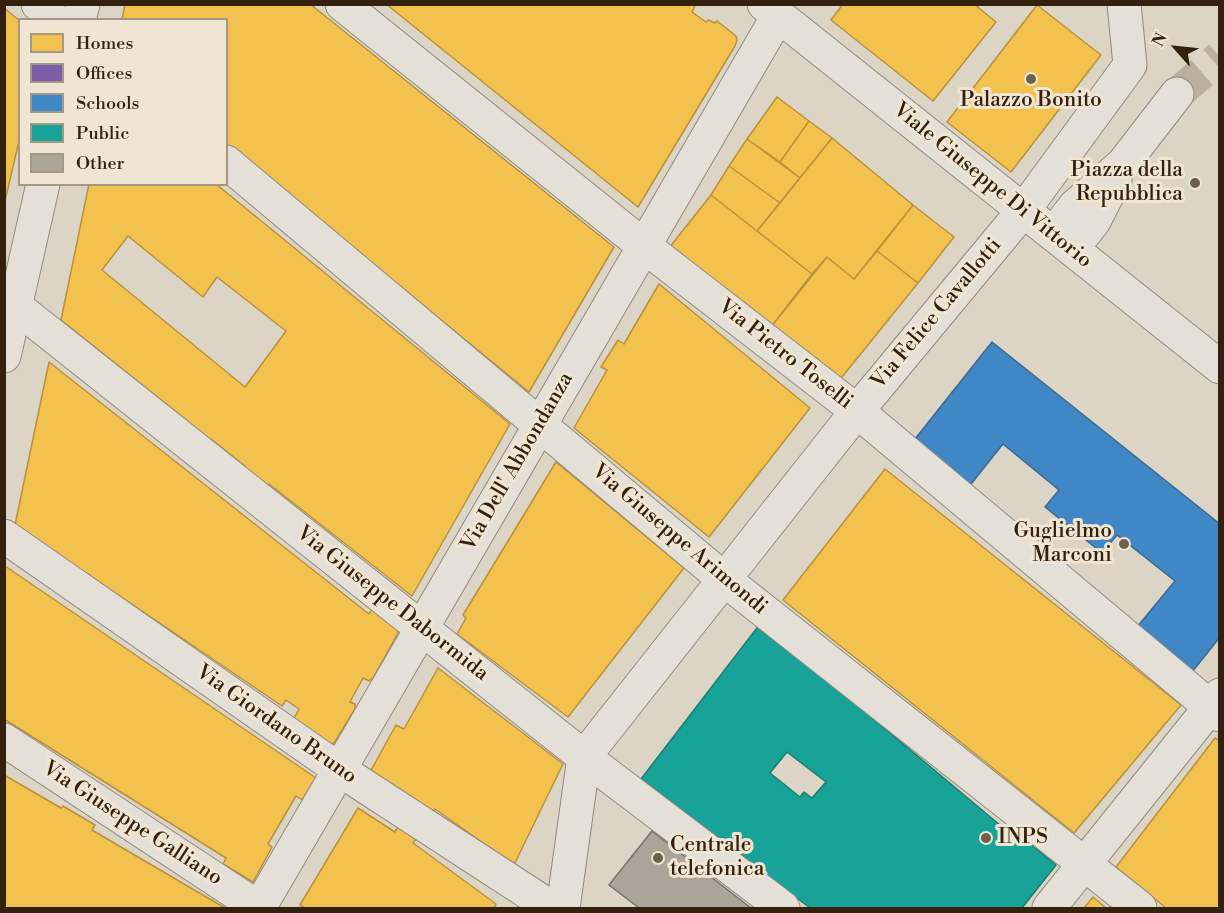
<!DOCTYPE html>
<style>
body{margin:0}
#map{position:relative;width:1224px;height:913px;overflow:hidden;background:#dcd4c4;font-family:"Libre Bodoni",serif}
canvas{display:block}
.frame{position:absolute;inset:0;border:6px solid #33210e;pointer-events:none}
.legend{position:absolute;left:18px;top:18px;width:210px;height:168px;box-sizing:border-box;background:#efe5d2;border:2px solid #a49784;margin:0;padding:8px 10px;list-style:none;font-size:18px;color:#33210e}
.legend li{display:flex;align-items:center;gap:12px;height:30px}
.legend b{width:30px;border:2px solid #a49784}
.north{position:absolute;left:1146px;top:18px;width:60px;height:60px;-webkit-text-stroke:4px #efe5d2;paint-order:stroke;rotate:297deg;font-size:16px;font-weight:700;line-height:24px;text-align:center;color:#33210e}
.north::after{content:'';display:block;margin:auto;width:21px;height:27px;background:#33210e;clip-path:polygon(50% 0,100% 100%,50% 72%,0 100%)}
</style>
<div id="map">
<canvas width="1224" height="913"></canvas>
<div class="frame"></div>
<ul class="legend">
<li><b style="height:16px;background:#f2c14e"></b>Homes</li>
<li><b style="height:16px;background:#7b5ea7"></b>Offices</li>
<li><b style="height:16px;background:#3f88c5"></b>Schools</li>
<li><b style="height:16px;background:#17a398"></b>Public</li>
<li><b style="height:16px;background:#aba498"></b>Other</li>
</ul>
<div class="north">N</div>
</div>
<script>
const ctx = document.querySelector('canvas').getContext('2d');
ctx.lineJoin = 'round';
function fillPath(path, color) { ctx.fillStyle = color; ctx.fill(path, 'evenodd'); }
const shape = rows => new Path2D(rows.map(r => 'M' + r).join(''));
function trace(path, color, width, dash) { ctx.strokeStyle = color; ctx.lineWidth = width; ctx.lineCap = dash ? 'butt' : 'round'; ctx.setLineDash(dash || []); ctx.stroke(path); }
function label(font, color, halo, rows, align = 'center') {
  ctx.font = font + ' "Libre Bodoni",serif'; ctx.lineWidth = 6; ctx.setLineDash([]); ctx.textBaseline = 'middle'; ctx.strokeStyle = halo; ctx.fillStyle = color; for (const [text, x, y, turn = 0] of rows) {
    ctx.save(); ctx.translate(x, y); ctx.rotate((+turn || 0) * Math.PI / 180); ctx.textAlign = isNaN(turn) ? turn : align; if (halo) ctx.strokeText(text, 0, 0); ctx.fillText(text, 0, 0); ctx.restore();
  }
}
const homes = shape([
 [125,4,310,4,614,247,529,392,226,144,226,20,122,20,125,4],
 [386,4,696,4,692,12,706,22,708,20,715,23,717,21,736,36,737,40,735,46,638,207,386,4],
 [843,4,974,4,996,22,933,101,831,20,843,4],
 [1037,5,1101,55,1011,172,947,122,1037,5],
 [4,8,20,21,20,137,4,205,4,8],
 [777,97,809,121,780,162,747,139,777,97],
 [809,121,832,138,800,178,780,162,809,121],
 [832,138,913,205,854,279,827,257,812,274,757,231,832,138],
 [747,139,800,178,780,203,729,166,747,139],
 [729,166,780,203,757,231,711,195,729,166],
 [89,184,216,184,510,424,412,596,269,484,266,489,243,472,245,466,211,439,207,444,190,423,61,320,89,184],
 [128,236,203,297,217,277,286,331,245,387,102,270,128,236],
 [711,195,812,274,771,327,669,248,711,195],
 [913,205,954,237,918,283,877,251,913,205],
 [877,251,918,283,838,382,771,327,827,257,854,279,877,251],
 [659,284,810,408,709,537,574,428,607,370,601,367,618,340,624,344,659,284],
 [49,362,369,614,372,609,397,628,398,633,373,678,369,681,363,678,350,702,355,704,355,709,334,743,331,744,294,718,299,709,286,700,282,706,15,525,49,362],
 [556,462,684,568,568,717,457,634,466,618,463,615,556,462],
 [885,469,1181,705,1074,833,783,600,885,469],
 [5,566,316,778,302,800,296,796,268,844,272,847,253,882,223,864,226,858,4,719,5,566],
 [438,668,563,764,514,865,435,809,431,815,369,774,396,725,404,729,438,668],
 [1215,738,1220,741,1220,908,1166,908,1116,867,1215,738],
 [4,775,61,808,63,806,95,825,92,830,225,908,4,908,4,775],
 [358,808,395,832,398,827,416,839,413,843,496,904,494,908,305,908,300,905,358,808],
 [1093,897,1106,908,1084,908,1093,897]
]);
fillPath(homes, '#f2c14e');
trace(homes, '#b9913b', 1.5);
const offices = shape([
 [652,832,749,908,640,908,610,885,652,832]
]);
fillPath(offices, '#7b5ea7');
trace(offices, '#654c79', 1.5);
const schools = shape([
 [992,342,1220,524,1220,637,1192,672,1137,627,1175,581,1117,535,1102,553,1045,507,1059,490,1003,444,967,489,911,444,992,342]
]);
fillPath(schools, '#3f88c5');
trace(schools, '#3b698e', 1.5);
const public = shape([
 [760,624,1019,841,1022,837,1056,865,1022,908,810,908,641,779,760,624],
 [787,752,826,782,812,798,804,792,800,797,770,773,787,752]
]);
fillPath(public, '#17a398');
trace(public, '#1f7c6f', 1.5);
const building = shape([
 [652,831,751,908,639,908,609,885,652,831]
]);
fillPath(building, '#aba498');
trace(building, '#787266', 1.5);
trace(shape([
 [1177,94,1220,57]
]), '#bab0a0', 33, [33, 16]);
const minor = shape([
 [38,4,55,20],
 [342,4,644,246,857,411,1220,715],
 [226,162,725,580,1140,908],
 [1053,234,1075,206,1123,164,1177,94],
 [1072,249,1094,221,1115,180],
 [4,297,584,757,783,908],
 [4,536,340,770,552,908],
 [4,740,259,908],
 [259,908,778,16],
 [563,908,584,757,857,411,1023,211,1130,65,1124,4],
 [1049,908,1220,695]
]);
const tertiary = shape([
 [764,4,1220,367],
 [79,20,83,4],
 [4,356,43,184]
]);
trace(minor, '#918a7f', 35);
trace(tertiary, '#918a7f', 35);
trace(minor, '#e4e0d8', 33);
trace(tertiary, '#e4e0d8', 33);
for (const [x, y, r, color] of [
 [1031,79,6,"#6e604e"],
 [1195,183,6,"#6e604e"],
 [1124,544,6,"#6e604e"],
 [986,838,6,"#6e604e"],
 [658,858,6,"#6e604e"]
]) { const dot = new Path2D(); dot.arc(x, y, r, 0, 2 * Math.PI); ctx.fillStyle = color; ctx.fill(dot); trace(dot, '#efe5d2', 2); }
label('21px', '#33210e', '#efe5d2', [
 ["Palazzo Bonito",1031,101,"center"],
 ["Piazza della",1183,171],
 ["Repubblica",1183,195],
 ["Guglielmo",1112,532],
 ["Marconi",1112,556],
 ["INPS",998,838,"left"],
 ["Centrale",670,846,"left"],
 ["telefonica",670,870,"left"]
], 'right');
label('21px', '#33210e', '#efe5d2', [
 ["Viale Giuseppe Di Vittorio",992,186,39],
 ["Via Felice Cavallotti",937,314,-50],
 ["Via Pietro Toselli",785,355,38],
 ["Via Dell' Abbondanza",518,462,-60],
 ["Via Giuseppe Arimondi",679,540,40],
 ["Via Giuseppe Dabormida",392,604,38],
 ["Via Giordano Bruno",276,725,35],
 ["Via Giuseppe Galliano",132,824,33]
]);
</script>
